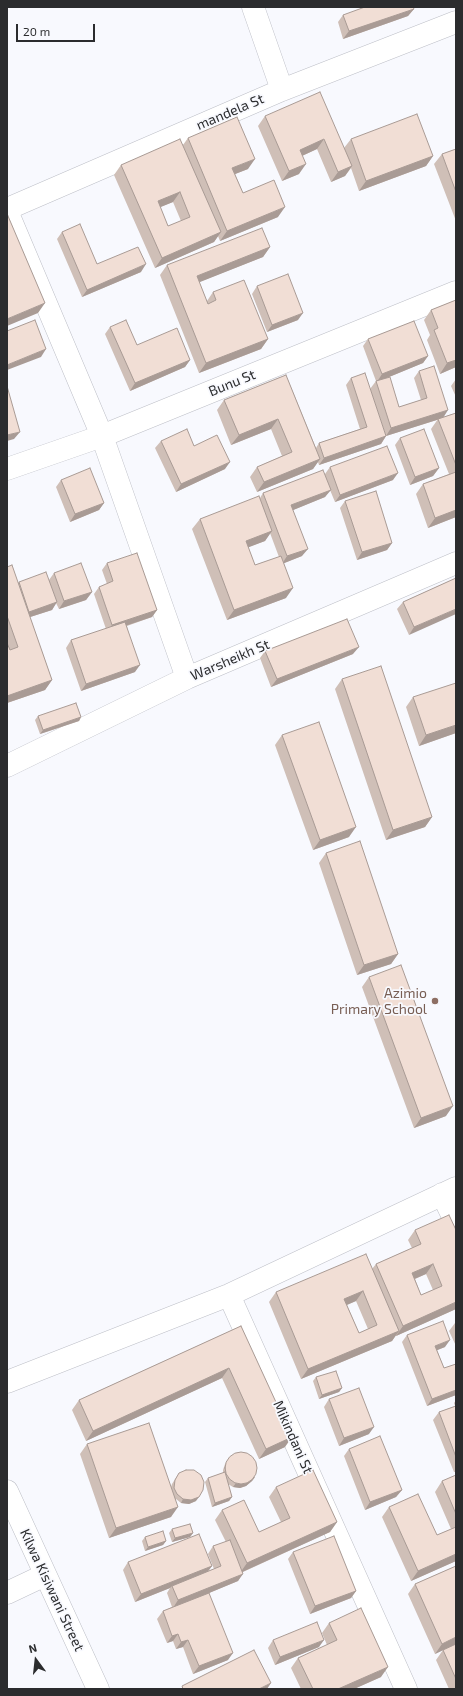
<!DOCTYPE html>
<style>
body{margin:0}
#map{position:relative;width:463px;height:1696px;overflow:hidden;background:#f8f9fe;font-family:"Exo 2",sans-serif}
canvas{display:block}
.frame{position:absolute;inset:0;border:8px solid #2b2c2e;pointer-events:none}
.north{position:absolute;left:16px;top:1640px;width:40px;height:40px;-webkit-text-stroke:3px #f8f9fe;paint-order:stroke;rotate:345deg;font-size:11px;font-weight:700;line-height:16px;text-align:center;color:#2b2c2e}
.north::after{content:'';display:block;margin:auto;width:14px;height:18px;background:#2b2c2e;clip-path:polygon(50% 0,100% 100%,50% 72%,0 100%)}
.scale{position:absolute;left:16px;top:24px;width:79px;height:18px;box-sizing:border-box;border:2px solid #2b2c2e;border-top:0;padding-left:5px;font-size:12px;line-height:14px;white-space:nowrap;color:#2b2c2e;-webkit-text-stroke:3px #f8f9fe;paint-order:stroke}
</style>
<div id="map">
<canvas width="463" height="1696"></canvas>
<div class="frame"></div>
<div class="north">N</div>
<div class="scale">20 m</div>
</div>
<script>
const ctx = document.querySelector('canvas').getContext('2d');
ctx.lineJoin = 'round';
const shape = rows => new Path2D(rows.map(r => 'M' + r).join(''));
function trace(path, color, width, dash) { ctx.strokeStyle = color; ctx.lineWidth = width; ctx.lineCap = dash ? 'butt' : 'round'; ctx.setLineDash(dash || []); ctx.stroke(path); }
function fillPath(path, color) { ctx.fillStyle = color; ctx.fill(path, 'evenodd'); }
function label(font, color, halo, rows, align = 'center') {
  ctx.font = font + ' "Exo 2",sans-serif'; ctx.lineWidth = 3.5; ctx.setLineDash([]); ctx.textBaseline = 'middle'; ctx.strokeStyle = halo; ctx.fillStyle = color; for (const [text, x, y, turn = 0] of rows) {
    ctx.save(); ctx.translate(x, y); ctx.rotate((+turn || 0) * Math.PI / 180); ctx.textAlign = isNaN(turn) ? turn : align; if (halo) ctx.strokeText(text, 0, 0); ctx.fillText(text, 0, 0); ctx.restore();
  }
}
const minor = shape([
 [253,7,282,90],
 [7,209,282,90,456,22],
 [7,211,102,436,187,678],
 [7,469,102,436,456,292],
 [7,766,187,678,456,563],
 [442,1194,456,1223],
 [229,1295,406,1689],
 [7,1382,229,1295,456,1188],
 [7,1491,98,1689],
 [7,1593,45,1575]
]);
trace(minor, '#bdbfc7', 23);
trace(minor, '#fff', 22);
fillPath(shape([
 [414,9,408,16,343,39,338,22,343,15],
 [265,116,344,148,351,139,433,156,426,166,359,191,351,168,345,176,331,182,317,149,302,156,299,174,282,181,258,126],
 [188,138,248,169,235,174,243,193,278,217,220,241,218,236,214,242,155,268,114,175,121,165,183,145],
 [173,202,181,221,168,226,160,207],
 [456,149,456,221,434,164,442,154],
 [62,232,97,264,141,272,82,297,57,239],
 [270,247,263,257,199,282,207,301,213,292,268,339,261,349,199,373,160,275,167,265],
 [257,286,298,320,267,332,252,294],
 [456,300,456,367,440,374,427,340,430,335,424,320,431,310],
 [110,327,137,345,190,360,185,367,130,391,105,334],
 [368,339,428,356,423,363,384,379,399,407,421,400,414,378,419,371,443,417,456,413,456,517,428,528,416,494,423,484,449,474,431,429,438,419,440,419,386,436,370,389,376,381,363,346],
 [286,375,316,448,319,443,360,429,346,385,351,378,386,436,381,444,319,465,318,462,313,469,257,492,250,477,257,467,282,456,271,429,231,445,217,410,224,400],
 [456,379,456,397,451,386],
 [400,438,439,468,433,476,410,485,395,445],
 [161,441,194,446,225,469,176,492,155,448],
 [330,467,393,480,335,502,330,490,325,497,293,510,302,556,284,563,286,598,227,620,192,529,200,519,260,498,263,493,325,474],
 [270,533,279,557,255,565,248,547,265,541],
 [61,480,104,503,99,510,70,522,56,487],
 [345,501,392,543,387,550,357,560,340,508],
 [107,563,157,610,152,617,127,626,135,672,81,691,66,648,71,640,106,629,94,594,99,587,107,584,102,570],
 [7,567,18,583,19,582,49,580,54,573,92,592,86,600,59,609,56,603,52,610,30,617,52,680,45,690,7,703],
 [456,578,409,635,397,609,403,602],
 [265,651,353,654,271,687,260,658],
 [342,679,432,817,425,827,386,840,335,689],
 [413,697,456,733,419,746,406,707],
 [38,716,81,717,79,721,40,734,35,720],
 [282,735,349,837,313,850,275,745],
 [326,853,398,954,391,964,357,975,319,863],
 [369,977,446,1116,414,1128,362,987],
 [415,1230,456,1309,396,1336,396,1335,392,1341,301,1379,269,1302,276,1292,372,1269,376,1264,412,1248,408,1240],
 [426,1274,433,1290,421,1295,415,1279],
 [356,1301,368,1329,359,1333,347,1305],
 [455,1323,456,1323,456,1346,449,1331],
 [241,1326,285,1447,259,1459,222,1378,86,1441,72,1410,79,1400],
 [407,1335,445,1347,437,1350,444,1368,456,1364,456,1395,427,1406,402,1342],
 [316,1377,342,1388,339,1392,319,1399,313,1381],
 [329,1399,369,1434,339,1446,324,1407],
 [456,1400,456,1472,454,1472,433,1420,439,1412,455,1406,454,1403],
 [87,1444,171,1487,172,1484,179,1473,196,1501,189,1504,181,1503,176,1499,171,1517,109,1538,80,1454],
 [349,1449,402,1490,396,1497,365,1510,344,1456],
 [228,1460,255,1477,252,1481,246,1486,240,1488,233,1487,228,1484,232,1497,229,1501,212,1507,205,1482,208,1478,223,1473,223,1470,225,1464],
 [456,1475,456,1561,411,1581,382,1517,389,1507,437,1535,451,1529,435,1492,442,1481],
 [276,1487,337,1522,330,1532,243,1572,238,1581,209,1593,228,1660,193,1674,183,1647,176,1649,173,1641,167,1643,157,1619,163,1611,172,1607,167,1593,170,1588,135,1602,123,1570,128,1562,212,1566,208,1571,214,1569,208,1554,213,1546,226,1542,215,1520,222,1510,259,1532,281,1522,269,1497],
 [172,1529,193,1533,190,1537,172,1542,169,1533],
 [145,1537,166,1541,163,1545,145,1551,142,1541],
 [293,1552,356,1591,351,1598,310,1614,288,1559],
 [456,1566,456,1689,449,1689,436,1660,443,1650,435,1654,408,1594,415,1584],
 [329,1623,381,1677,354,1689,301,1689,291,1668,298,1658,327,1645,322,1633],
 [273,1640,319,1647,275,1665,268,1648]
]), '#cfbfb7');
fillPath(shape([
 [414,9,408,16,343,39,349,31],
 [324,139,317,149,293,160,300,150],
 [433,156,426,166,359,191,366,181],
 [255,159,248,169,225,178,232,168],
 [306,164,299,174,282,181,289,171],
 [352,166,345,176,331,182,338,172],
 [180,192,173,202,151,211,158,201],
 [285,207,278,217,220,241,227,231],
 [221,232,214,242,155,268,162,258],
 [270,247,263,257,190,286,197,276],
 [146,264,141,272,82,297,87,290],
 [45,303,38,313,7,326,7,319],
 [303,313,298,320,267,332,272,325],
 [268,339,261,349,199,373,206,363],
 [46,349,41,357,7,370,7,365],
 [428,356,423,363,377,382,382,374],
 [190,360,185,367,130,391,135,383],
 [456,360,456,367,440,374,447,363],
 [448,410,443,418,386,436,391,428],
 [278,419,271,429,231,445,239,435],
 [20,432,14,439,7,441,7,435],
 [386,436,381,444,319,465,324,458],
 [320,459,313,469,257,492,264,482],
 [230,462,225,469,176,492,181,484],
 [439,468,433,476,410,485,415,477],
 [398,473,393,480,335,502,340,495],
 [331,490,325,497,286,513,291,505],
 [104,503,99,510,70,522,75,514],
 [456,510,456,517,428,528,435,518],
 [272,531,265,541,239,551,246,541],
 [392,543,387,550,357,560,362,552],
 [308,549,302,556,282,564,287,556],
 [293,588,286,598,227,620,234,610],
 [92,592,86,600,59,609,64,601],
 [57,602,52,610,24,619,29,612],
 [456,609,456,614,409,635,414,627],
 [157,610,152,617,107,632,112,625],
 [359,647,353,654,271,687,277,679],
 [140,665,135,672,81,691,86,684],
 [52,680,45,690,7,703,7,696],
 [81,717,79,721,40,734,43,730],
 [456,725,456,733,419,746,426,735],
 [432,817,425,827,386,840,393,830],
 [356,827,349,837,313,850,320,840],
 [398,954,391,964,357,975,364,965],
 [453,1106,446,1116,414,1128,421,1118],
 [433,1264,426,1274,405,1283,412,1273],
 [363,1291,356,1301,337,1309,344,1299],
 [456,1302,456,1309,396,1336,403,1326],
 [399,1331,392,1341,301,1379,308,1369],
 [450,1340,445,1347,430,1353,435,1346],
 [229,1368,222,1378,86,1441,93,1431],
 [342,1388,339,1392,319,1399,322,1395],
 [456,1390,456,1395,427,1406,432,1399],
 [374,1427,369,1434,339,1446,344,1438],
 [292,1437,285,1447,259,1459,266,1449],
 [255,1477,252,1481,246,1486,240,1488,233,1487,236,1483],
 [402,1490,396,1497,365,1510,370,1502],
 [199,1497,196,1501,189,1504,181,1503,183,1499],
 [232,1497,229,1501,212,1507,215,1503],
 [178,1507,171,1517,109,1538,116,1528],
 [337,1522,330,1532,240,1573,247,1563],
 [193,1533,190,1537,172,1542,175,1538],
 [166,1541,163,1545,145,1551,148,1547],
 [456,1554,456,1561,411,1581,418,1571],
 [212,1566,206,1574,172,1586,170,1588,135,1602,141,1594],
 [243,1574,238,1581,173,1608,178,1600],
 [356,1591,351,1598,310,1614,315,1606],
 [178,1634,173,1641,167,1643,172,1636],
 [456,1637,456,1644,435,1654,442,1644],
 [188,1640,183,1647,176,1649,181,1642],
 [324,1640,319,1647,275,1665,280,1657],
 [233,1653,228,1660,193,1674,199,1666],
 [388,1667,381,1677,354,1689,338,1689],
 [271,1683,267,1689,259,1689]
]), '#a99b95');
const building = shape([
 [365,7,413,7,414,9,349,31,343,15,365,7],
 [320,92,352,166,338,172,324,139,300,150,306,164,289,171,265,116,320,92],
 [417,114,433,156,366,181,351,139,417,114],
 [237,117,255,159,232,168,243,193,274,180,285,207,227,231,188,138,237,117],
 [180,139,221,232,162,258,121,165,180,139],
 [180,192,190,217,168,226,158,201,180,192],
 [456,149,456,192,442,154,456,149],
 [8,216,45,303,7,319,7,217,8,216],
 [80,224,97,264,138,247,146,264,87,290,62,232,80,224],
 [262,228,270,247,197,276,208,304,216,300,213,292,244,280,268,339,206,363,167,265,262,228],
 [288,274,303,313,272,325,257,286,288,274],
 [456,300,456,360,447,363,434,330,438,328,431,310,456,300],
 [35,320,46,349,7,365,7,331,35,320],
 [126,320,137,345,177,328,190,360,135,383,110,327,126,320],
 [414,321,428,356,382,374,368,339,414,321],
 [434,366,448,410,391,428,376,381,390,377,399,407,427,398,419,371,434,366],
 [365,373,386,436,324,458,319,443,367,427,351,378,365,373],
 [286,375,320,459,264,482,257,467,292,452,278,419,239,435,224,400,286,375],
 [7,386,20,432,7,435,7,386],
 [456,413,456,465,438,419,456,413],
 [187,429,194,446,217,435,230,462,181,484,161,441,187,429],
 [424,429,439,468,415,477,400,438,424,429],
 [387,446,398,473,340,495,330,467,387,446],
 [90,468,104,503,75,514,61,480,90,468],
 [323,470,331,490,291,505,308,549,287,556,263,493,323,470],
 [456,472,456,510,435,518,423,484,456,472],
 [376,491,392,543,362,552,345,501,376,491],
 [259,496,272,531,246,541,255,565,281,556,293,588,234,610,200,519,259,496],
 [137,553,157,610,112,625,99,587,113,581,107,563,137,553],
 [81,563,92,592,64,601,54,573,81,563],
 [12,565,52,680,7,696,7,643,10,650,18,647,7,616,7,567,12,565],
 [46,572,57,602,29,612,19,582,46,572],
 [456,578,456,609,414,627,403,602,456,578],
 [347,619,359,647,277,679,265,651,347,619],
 [125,622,140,665,86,684,71,640,125,622],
 [381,666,432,817,393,830,342,679,381,666],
 [456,683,456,725,426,735,413,697,456,683],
 [76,703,81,717,43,730,38,716,76,703],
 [319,722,356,827,320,840,282,735,319,722],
 [360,841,398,954,364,965,326,853,360,841],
 [401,965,453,1106,421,1118,369,977,401,965],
 [449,1215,456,1230,456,1302,403,1326,376,1264,421,1244,415,1230,449,1215],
 [433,1264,442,1286,421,1295,412,1273,433,1264],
 [366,1254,399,1331,308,1369,276,1292,366,1254],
 [363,1291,377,1325,359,1333,344,1299,363,1291],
 [443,1321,450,1340,435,1346,444,1368,456,1364,456,1390,432,1399,407,1335,443,1321],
 [241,1326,292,1437,266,1449,229,1368,93,1431,79,1400,241,1326],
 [336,1371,342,1388,322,1395,316,1377,336,1371],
 [359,1388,374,1427,344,1438,329,1399,359,1388],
 [456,1406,456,1457,439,1412,456,1406],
 [149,1423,178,1507,116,1528,87,1444,149,1423],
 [380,1436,402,1490,370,1502,349,1449,380,1436],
 '225 1468a16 16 0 1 1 32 0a16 16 0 1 1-32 0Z',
 [186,1470,194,1470,201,1475,204,1482,203,1490,199,1497,191,1500,183,1499,177,1494,174,1488,175,1480,179,1473,186,1470],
 [313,1470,337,1522,247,1563,222,1510,244,1500,259,1532,290,1518,276,1487,313,1470],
 [225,1472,232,1497,215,1503,208,1478,225,1472],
 [456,1475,456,1514,442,1481,456,1475],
 [418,1494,437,1535,456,1527,456,1554,418,1571,389,1507,418,1494],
 [190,1524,193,1533,175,1538,172,1529,190,1524],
 [163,1531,166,1541,148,1547,145,1537,163,1531],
 [199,1534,212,1566,141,1594,128,1562,199,1534],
 [334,1536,356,1591,315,1606,293,1552,334,1536],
 [230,1540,243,1574,178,1600,172,1586,221,1566,213,1546,230,1540],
 [456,1566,456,1637,442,1644,415,1584,456,1566],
 [209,1593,233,1653,199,1666,188,1640,181,1642,178,1634,172,1636,163,1611,209,1593],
 [361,1608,388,1667,338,1689,313,1689,298,1658,337,1640,329,1623,361,1608],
 [317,1622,324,1640,280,1657,273,1640,317,1622],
 [456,1644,456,1679,443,1650,456,1644],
 [254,1650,271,1683,259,1689,183,1689,182,1686,254,1650]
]);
fillPath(building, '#f1ded5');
trace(building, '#a99b95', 1);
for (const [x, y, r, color] of [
 [435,1001,4,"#8d6e63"]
]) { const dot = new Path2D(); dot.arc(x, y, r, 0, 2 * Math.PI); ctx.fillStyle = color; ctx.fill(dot); trace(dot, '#f8f9fe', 1.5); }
label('14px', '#2b2c2e', '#f8f9fe', [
 ["mandela St",230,112,-23],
 ["Bunu St",232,383,-22],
 ["Warsheikh St",230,660,-23],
 ["Mikindani St",293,1437,66],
 ["Kilwa Kisiwani Street",52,1590,65]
]);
label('14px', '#785e54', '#f8f9fe', [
 ["Azimio",427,993],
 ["Primary School",427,1009]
], 'right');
</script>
